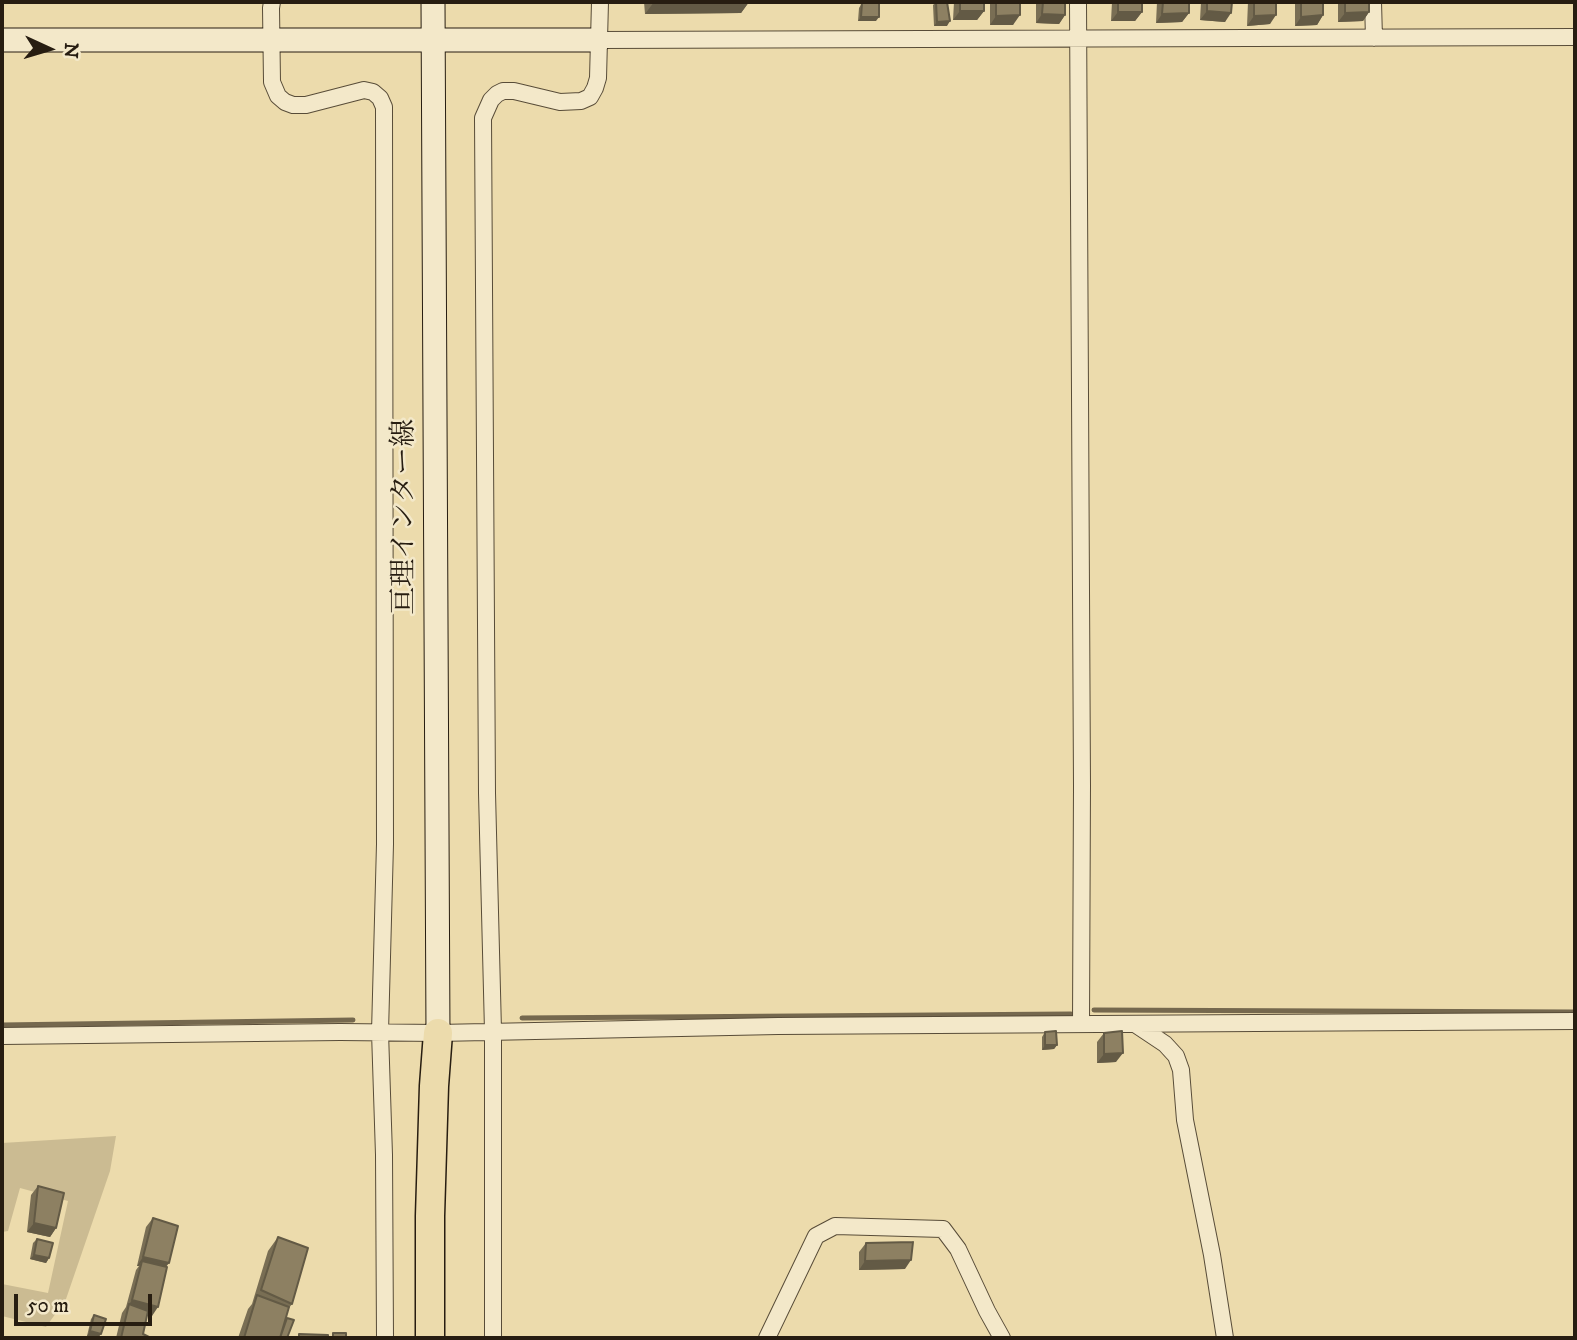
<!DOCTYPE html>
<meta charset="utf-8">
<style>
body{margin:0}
#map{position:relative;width:1577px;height:1340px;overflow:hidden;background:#ecdbac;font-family:"IM FELL DW Pica",serif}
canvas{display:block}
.frame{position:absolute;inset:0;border:4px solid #271d11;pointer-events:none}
.north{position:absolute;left:14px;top:14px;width:70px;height:70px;-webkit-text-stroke:5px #f3e8c9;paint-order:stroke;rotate:94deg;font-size:19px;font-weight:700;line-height:28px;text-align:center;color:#271d11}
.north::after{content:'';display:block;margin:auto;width:24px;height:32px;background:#271d11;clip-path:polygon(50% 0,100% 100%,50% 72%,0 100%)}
.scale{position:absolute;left:14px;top:1294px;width:138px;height:32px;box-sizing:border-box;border:4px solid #271d11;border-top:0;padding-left:9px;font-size:21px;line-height:24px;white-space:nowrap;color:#271d11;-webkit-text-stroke:5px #f3e8c9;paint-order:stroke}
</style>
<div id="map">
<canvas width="1577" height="1340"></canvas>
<div class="frame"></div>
<div class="north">N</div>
<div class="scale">50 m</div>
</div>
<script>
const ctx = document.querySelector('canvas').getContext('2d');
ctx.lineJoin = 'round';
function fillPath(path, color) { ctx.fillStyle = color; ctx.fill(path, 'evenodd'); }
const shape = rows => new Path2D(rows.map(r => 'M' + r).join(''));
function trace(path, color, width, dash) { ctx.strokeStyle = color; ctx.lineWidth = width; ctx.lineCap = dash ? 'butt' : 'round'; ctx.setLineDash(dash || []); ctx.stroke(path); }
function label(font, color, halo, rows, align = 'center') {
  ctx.font = font + ' "IM FELL DW Pica","Noto Serif JP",serif'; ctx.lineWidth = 5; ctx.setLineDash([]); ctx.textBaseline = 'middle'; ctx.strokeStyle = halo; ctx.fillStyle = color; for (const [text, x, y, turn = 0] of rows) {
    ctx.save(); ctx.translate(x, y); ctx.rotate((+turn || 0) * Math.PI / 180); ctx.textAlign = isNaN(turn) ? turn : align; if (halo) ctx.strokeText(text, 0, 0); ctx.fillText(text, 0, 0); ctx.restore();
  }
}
fillPath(shape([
 [116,1136,110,1171,66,1299,46,1327,2,1316,2,1284,48,1293,68,1201,20,1188,8,1231,2,1232,2,1143]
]), '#cbbb92');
trace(shape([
 [1094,1010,1575,1012],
 [522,1018,1071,1014],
 [2,1025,353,1020]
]), '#75684e', 5);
const street = shape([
 [272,2,271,8,272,82,278,96,285,102,293,105,306,105,364,90,373,92,380,98,384,107,385,844,380,1032,384,1155,385,1338],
 [1078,2,1082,785,1081,1024],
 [1373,2,1374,38],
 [599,40,1575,37],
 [1135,1024,1165,1044,1176,1056,1181,1070,1185,1120,1212,1255,1225,1338],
 [2,1036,340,1032,438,1033,778,1026,1575,1021],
 [493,1338,493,1031,487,793,483,118,491,100,497,94,503,91,514,91,560,102,581,101,590,97,595,88,598,78,600,2],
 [767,1338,816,1236,835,1226,943,1229,958,1249,987,1311,1002,1338]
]);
const secondary = shape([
 [433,2,438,1033],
 [2,40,599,40]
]);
const highway = shape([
 [430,1338,430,1216,434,1086,438,1033]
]);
trace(street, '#584c38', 18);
trace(secondary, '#271d11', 25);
trace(highway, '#271d11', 31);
trace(street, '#f3e8c9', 16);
trace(secondary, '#f3e8c9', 23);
trace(highway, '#ecdbac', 28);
fillPath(shape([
 [644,2,749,2,741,13,645,14],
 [936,2,947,2,947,26,934,26,933,5],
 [954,2,984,2,984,11,977,20,953,20],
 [990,2,1020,2,1013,25,990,25],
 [1036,2,1065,2,1065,15,1059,24,1036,23],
 [1112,2,1142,2,1142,12,1135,21,1111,21],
 [1157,2,1189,2,1189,13,1182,22,1156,23],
 [1201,2,1232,2,1225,22,1200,20],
 [1248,2,1276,2,1270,24,1247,26],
 [1295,2,1323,2,1323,15,1317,25,1295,26],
 [1338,2,1369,2,1369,12,1363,21,1338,22],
 [862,3,876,21,858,21,859,8],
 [1045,1032,1057,1045,1054,1049,1042,1050,1042,1037],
 [1104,1033,1116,1062,1097,1063,1097,1042],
 [38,1186,56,1228,50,1237,27,1232,31,1195],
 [153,1218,166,1267,152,1316,147,1315,143,1334,151,1338,116,1338,122,1313,126,1307,136,1270,139,1266,137,1266,146,1227],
 [278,1237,292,1304,289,1308,285,1320,287,1338,238,1338,248,1309,252,1304,268,1251],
 [37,1239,49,1258,46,1263,30,1259,33,1243],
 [866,1243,905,1269,859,1270,859,1252],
 [94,1315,98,1338,87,1336,91,1319]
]), '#796e54');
fillPath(shape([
 [654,2,749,2,741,13,645,14],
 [960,11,984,11,977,20,953,20],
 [1207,11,1231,13,1225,22,1200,20],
 [1118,12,1142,12,1135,21,1111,21],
 [1369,12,1363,21,1338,22,1345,13],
 [1189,13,1182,22,1156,23,1162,14],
 [1042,14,1065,15,1059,24,1036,23],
 [1020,15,1013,25,990,25,996,16],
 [1276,15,1270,24,1247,26,1254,16],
 [1323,15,1317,25,1295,26,1301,17],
 [861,17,879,17,876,21,858,21],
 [950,21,947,26,934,26,937,22],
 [1045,1045,1057,1045,1054,1049,1042,1050],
 [1123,1053,1116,1062,1097,1063,1104,1054],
 [34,1223,56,1228,50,1237,27,1232],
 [34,1255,49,1258,46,1263,30,1259],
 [143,1257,169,1263,162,1272,142,1261,139,1266,137,1266],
 [911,1260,905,1269,859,1270,865,1261],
 [132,1300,158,1307,152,1316,127,1310,128,1306],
 [90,1331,101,1334,98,1338,87,1336]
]), '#635a45');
const building = shape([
 [936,2,947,2,950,21,937,22,936,2],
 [960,2,984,2,984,11,960,11,960,2],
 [996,2,1020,2,1020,15,996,16,996,2],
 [1043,2,1065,2,1065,15,1042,14,1043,2],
 [1118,2,1142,2,1142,12,1118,12,1118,2],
 [1163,2,1189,2,1189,13,1162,14,1163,2],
 [1207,2,1232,2,1231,13,1207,11,1207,2],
 [1254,2,1276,2,1276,15,1254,16,1254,2],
 [1301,2,1323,2,1323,15,1301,17,1301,2],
 [1345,2,1369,2,1369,12,1345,13,1345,2],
 [862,3,879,3,879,17,861,17,862,3],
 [1056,1031,1057,1045,1045,1045,1045,1032,1056,1031],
 [1122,1031,1123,1053,1104,1054,1104,1033,1122,1031],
 [38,1186,64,1193,56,1228,34,1223,38,1186],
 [153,1218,178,1226,169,1263,143,1257,153,1218],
 [278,1237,308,1248,292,1304,261,1290,278,1237],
 [37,1239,53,1243,49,1258,34,1255,37,1239],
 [913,1242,911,1260,865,1261,866,1243,913,1242],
 [142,1261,167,1267,158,1307,132,1300,142,1261],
 [257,1295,289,1307,280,1338,244,1338,257,1295],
 [129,1304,148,1311,143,1334,151,1338,121,1338,129,1304],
 [94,1315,106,1319,101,1334,90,1331,94,1315],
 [287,1318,294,1320,287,1338,280,1338,287,1318],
 [333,1333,346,1333,346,1338,333,1338,333,1333],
 [299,1334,328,1335,328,1338,299,1338,299,1334]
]);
fillPath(building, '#8d8062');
trace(building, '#635a45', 2);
label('28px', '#271d11', '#f3e8c9', [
 ["亘理インター線",406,517,-90]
]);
</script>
